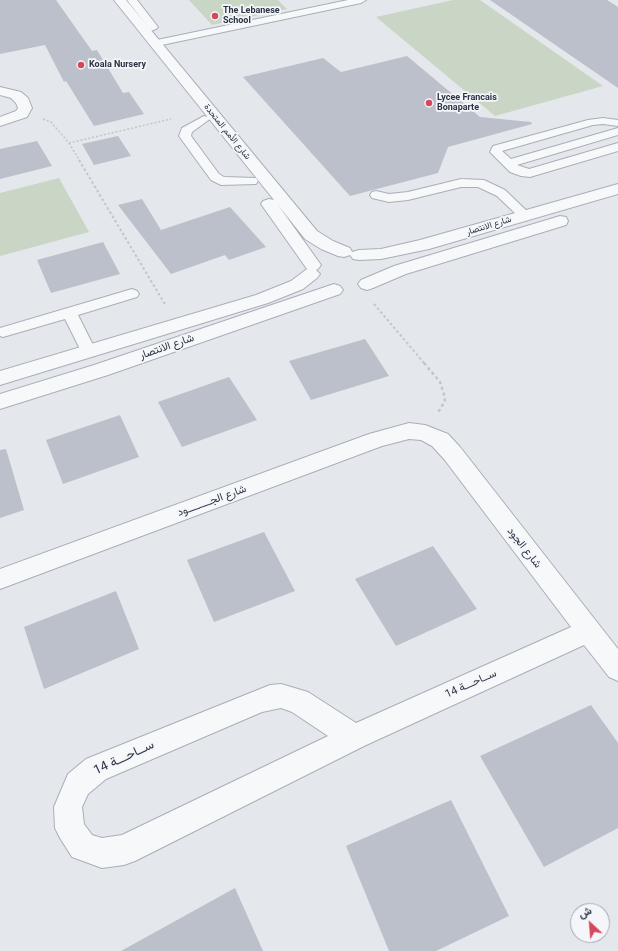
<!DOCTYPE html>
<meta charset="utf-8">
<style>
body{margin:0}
#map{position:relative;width:618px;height:951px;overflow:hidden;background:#e4e7ec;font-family:Roboto,Vazirmatn,sans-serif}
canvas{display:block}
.north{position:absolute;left:570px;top:903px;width:40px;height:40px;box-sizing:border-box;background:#f4f6f9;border:1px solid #a4a8b1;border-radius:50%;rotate:334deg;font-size:11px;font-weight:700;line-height:16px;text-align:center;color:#2b3445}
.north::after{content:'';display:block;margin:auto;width:14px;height:18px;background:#d1495b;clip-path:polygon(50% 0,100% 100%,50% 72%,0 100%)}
</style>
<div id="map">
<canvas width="618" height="951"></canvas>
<div class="north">ش</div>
</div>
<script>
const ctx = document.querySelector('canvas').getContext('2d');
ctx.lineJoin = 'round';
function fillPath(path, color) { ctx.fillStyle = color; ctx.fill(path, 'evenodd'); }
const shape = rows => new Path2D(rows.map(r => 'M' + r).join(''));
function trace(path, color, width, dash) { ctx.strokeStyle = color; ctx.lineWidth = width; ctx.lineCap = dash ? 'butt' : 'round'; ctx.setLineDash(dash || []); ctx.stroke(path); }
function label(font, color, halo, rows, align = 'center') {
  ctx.font = font + ' Roboto,Vazirmatn,sans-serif'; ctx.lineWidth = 3.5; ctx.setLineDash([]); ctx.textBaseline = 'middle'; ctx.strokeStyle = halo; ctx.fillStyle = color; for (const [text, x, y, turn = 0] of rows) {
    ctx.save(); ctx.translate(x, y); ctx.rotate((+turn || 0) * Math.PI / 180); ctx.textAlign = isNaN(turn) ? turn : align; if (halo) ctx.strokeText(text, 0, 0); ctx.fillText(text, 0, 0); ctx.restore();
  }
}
fillPath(shape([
 [189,0,278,0,287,9,212,25],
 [453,0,480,0,603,86,495,116,376,17],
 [59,178,89,232,0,256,0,193]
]), '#c9d6c5');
fillPath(shape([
 [0,0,56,0,92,51,97,50,123,93,129,92,144,114,94,126,66,81,64,82,45,45,0,54],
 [490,0,607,0,618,7,618,88],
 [407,56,480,117,531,122,532,124,448,147,438,173,350,196,243,77,323,58,341,72],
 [118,136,131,156,94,165,82,144],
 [37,141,52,166,0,179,0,149],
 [142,199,161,230,230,207,266,247,229,260,225,255,171,274,118,205],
 [103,242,120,274,51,293,37,260],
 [365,339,389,376,311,400,289,361],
 [229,377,257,420,182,447,158,402],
 [120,415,139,457,63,484,46,440],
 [6,449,24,510,0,518,0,450],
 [264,532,295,591,214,622,187,560],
 [433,546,477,609,396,646,355,579],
 [116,591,139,649,44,689,24,627],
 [591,705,618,743,618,828,544,867,480,756],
 [451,800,509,916,436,951,389,951,346,846],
 [235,888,263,951,121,951]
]), '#bbc0ca');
const service = shape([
 [127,0,137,0,158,27,156,29,145,33,141,32,140,30,141,28,147,26,127,0],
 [348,0,366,0,361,3,157,46,152,43,157,40,348,0],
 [204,116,208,117,210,119,192,132,191,136,219,174,224,177,256,178,258,181,256,184,221,185,211,180,179,136,182,128,204,116],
 [603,118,618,120,618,126,603,124,593,125,502,151,511,159,618,128,618,135,517,165,529,169,618,143,618,151,530,177,521,176,510,172,490,152,493,146,588,120,603,118],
 [461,179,484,180,505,190,531,215,530,218,525,219,520,218,497,196,478,187,461,187,408,200,389,202,372,198,370,195,372,192,376,191,389,194,408,192,461,179],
 [132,289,137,291,139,294,137,297,78,315,96,351,93,355,88,356,83,355,65,319,3,337,0,336,0,328,132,289]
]);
const minor = shape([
 [0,87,21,92,28,98,32,108,27,117,0,126,0,117,16,111,18,108,16,103,11,98,0,95,0,87],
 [409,423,425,425,448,434,460,447,618,649,618,681,609,677,584,645,364,746,135,861,124,865,102,868,72,857,60,838,55,828,54,807,68,774,86,759,270,685,281,684,308,692,356,723,571,627,444,459,432,446,421,440,409,439,382,446,0,589,0,569,369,434,409,423],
 [281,708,292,712,328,736,122,835,102,838,92,835,84,824,82,807,88,794,106,779,262,712,281,708]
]);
const tertiary = shape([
 [114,0,126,0,317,231,333,241,350,248,352,252,359,250,381,249,420,240,618,184,618,194,429,249,381,259,359,260,353,259,350,255,344,257,338,256,321,249,305,239,278,205,321,265,318,269,316,270,320,274,317,278,303,289,268,303,0,385,0,371,256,295,291,281,307,269,261,204,263,201,269,199,274,200,114,0],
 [560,216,566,217,568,221,566,225,406,274,373,288,367,290,361,288,358,284,361,280,394,266,560,216],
 [334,284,340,286,343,290,340,294,108,375,0,409,0,394,94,365,334,284]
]);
trace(service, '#a9aeb7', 2);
trace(minor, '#a9aeb7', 2);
trace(tertiary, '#a9aeb7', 2);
trace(shape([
 [43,119,51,122,69,143,171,119],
 [69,143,80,161]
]), '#c2c5cb', 1.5, [2, 2]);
trace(shape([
 [79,160,166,306],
 [374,304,425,364]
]), '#c2c5cb', 2, [2.5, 2.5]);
trace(shape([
 [424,363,440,382,444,394,445,401,437,414]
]), '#c2c5cb', 2.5, [3, 3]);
fillPath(service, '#f7f8fa');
fillPath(minor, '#f7f8fa');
fillPath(tertiary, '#f7f8fa');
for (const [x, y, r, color] of [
 [215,16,4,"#d1495b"],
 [81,65,4,"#d1495b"],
 [429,103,4,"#d1495b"]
]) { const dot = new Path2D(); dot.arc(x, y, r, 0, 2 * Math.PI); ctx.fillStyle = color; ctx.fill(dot); trace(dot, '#f4f6f9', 1.5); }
label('bold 9px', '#2b3445', '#f4f6f9', [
 ["The Lebanese",223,11],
 ["School",223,21],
 ["Koala Nursery",89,65],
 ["Lycee Francais",437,98],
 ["Bonaparte",437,108]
], 'left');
label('9px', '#2b3445', '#f4f6f9', [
 ["شارع الأمم المتحدة",227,132,51],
 ["شارع الانتصار",489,226,-17]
]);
label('11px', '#2b3445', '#f4f6f9', [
 ["شارع الانتصار",167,347,-19],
 ["شارع الجــــــــود",212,501,-20],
 ["شارع الجود",524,548,52],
 ["ســاحـــة 14",471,684,-24]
]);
label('13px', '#2b3445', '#f4f6f9', [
 ["ســاحـــة 14",124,758,-25]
]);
</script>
